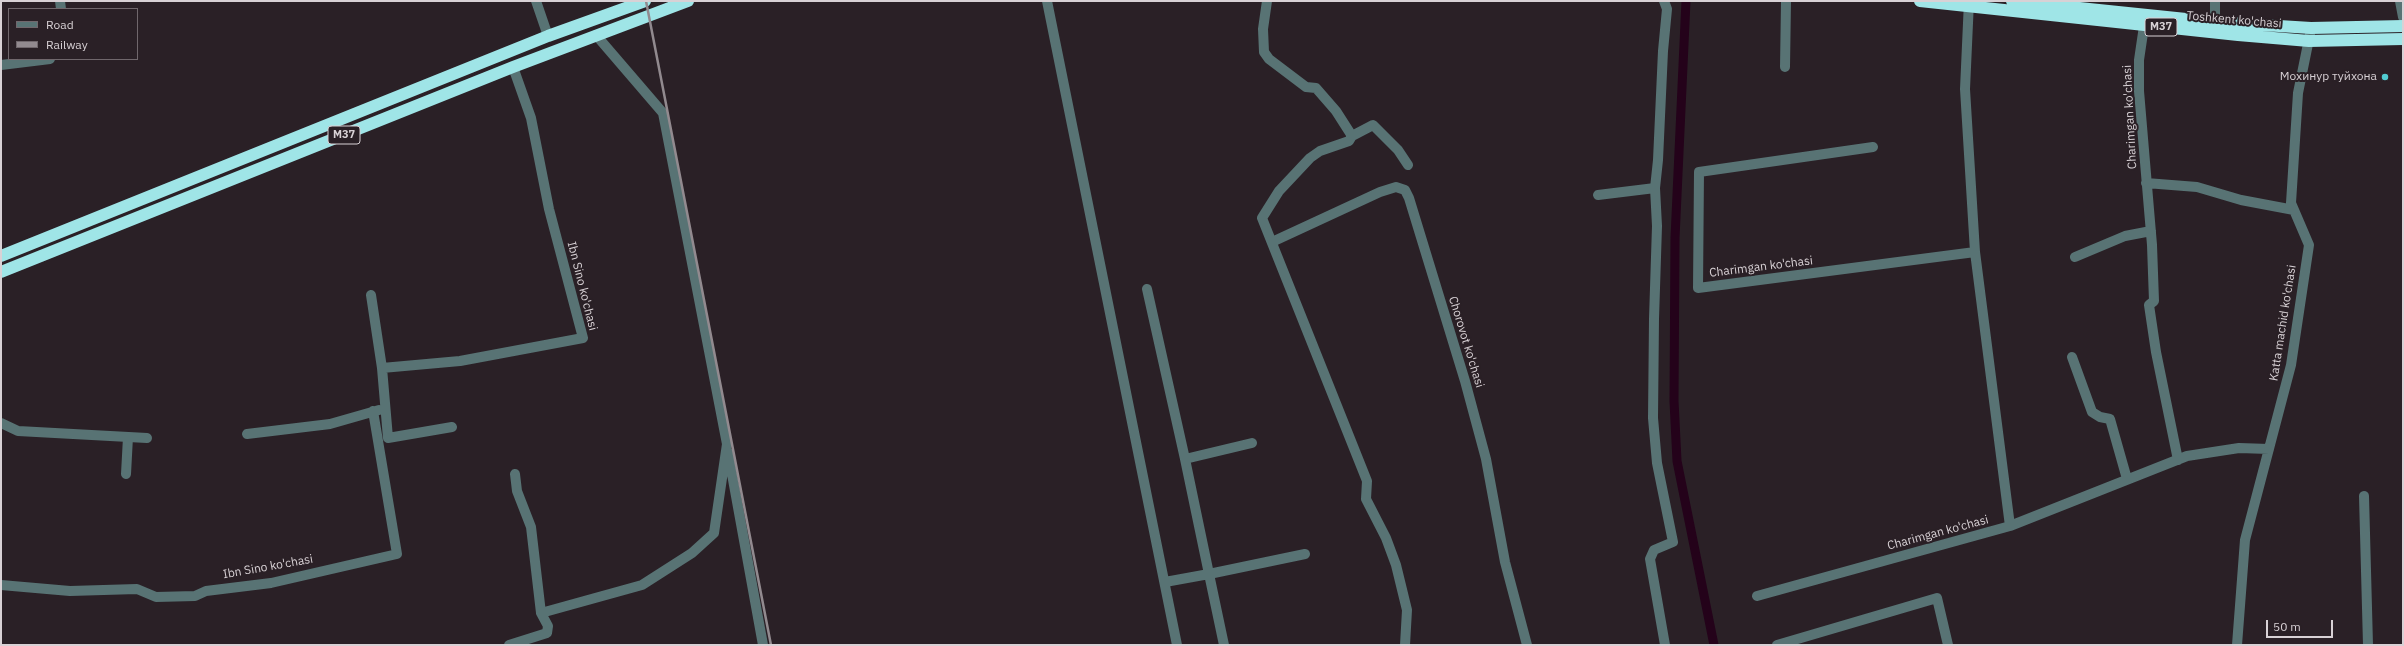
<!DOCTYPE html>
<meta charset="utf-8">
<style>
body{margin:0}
#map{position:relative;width:2404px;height:646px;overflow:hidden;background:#2a2026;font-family:"IBM Plex Sans",sans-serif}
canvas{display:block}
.frame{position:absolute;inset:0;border:2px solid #d8d1d5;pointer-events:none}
.legend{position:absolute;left:8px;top:8px;width:130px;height:52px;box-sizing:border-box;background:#2a2026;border:1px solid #70676c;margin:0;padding:5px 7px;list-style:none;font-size:12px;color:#d8d1d5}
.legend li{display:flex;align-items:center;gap:8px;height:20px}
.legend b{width:20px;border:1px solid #70676c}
.scale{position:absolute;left:2266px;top:620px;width:67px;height:18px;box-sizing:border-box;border:2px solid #d8d1d5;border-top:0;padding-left:5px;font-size:12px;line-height:14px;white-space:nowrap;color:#d8d1d5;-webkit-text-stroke:3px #2a2026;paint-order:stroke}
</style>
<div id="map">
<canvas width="2404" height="646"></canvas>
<div class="frame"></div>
<ul class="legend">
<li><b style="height:5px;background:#587374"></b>Road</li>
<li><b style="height:5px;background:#928a8f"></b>Railway</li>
</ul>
<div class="scale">50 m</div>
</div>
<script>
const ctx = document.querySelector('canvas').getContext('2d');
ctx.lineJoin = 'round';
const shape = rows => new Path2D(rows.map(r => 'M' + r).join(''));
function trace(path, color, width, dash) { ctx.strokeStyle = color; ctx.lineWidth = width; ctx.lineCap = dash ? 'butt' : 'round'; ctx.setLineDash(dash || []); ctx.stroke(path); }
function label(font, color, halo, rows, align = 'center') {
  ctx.font = font + ' "IBM Plex Sans",sans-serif'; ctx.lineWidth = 4; ctx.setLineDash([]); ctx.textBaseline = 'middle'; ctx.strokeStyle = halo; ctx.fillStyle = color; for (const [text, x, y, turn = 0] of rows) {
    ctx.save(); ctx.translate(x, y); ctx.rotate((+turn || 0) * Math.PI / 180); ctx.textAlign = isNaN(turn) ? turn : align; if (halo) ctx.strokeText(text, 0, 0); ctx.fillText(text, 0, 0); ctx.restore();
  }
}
trace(shape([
 [1686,1,1675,238,1674,401,1677,461,1714,645]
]), '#24021a', 9);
trace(shape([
 [60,1,61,9],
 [536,1,548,36],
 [1047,1,1177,645],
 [1267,1,1263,29,1264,52,1269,59,1306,87,1316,88,1336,111,1352,136,1349,141,1320,151,1310,158,1279,191,1262,218,1367,481,1366,499,1386,538,1396,565,1407,610,1405,645],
 [1664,1,1667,9,1663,51,1658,160,1655,188,1657,226,1654,319,1653,418,1657,463,1673,542,1654,550,1650,559,1665,645],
 [1969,1,1965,89,1975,252,2010,526],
 [2215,1,2215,22],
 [2400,1,2403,17],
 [2144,26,2139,60,2139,91,2152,245,2154,301,2149,305,2156,352,2178,460],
 [1,65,50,59],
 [1785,67,1786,1],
 [1352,136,1373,125,1398,150,1408,165],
 [1873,147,1699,172,1698,288,1975,252],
 [2146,183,2197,187,2241,200,2294,210],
 [1598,195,1655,188],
 [1272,242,1380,192,1396,187,1405,190,1409,198,1465,381,1486,459,1505,562,1527,645],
 [2075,257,2125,236,2151,231],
 [1147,289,1185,459],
 [371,295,382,368,388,438,452,427],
 [2072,357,2092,412,2100,417,2110,419,2127,479],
 [382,368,460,361,583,338,549,209,531,118,513,67],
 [1,423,18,431,147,438],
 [247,434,330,424,379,410],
 [728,452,763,645],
 [126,474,128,437],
 [2364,496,2368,645],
 [1165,582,1209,574,1185,459,1252,443],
 [1,585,70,591,137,589,156,597,195,596,206,591,271,583,397,554,373,411],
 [1757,596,2010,526,2187,456,2239,448,2269,449],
 [541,613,642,585,692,553,714,533,727,444,663,113,596,35],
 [509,645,547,633,548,626,541,613,531,527,517,491,515,474],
 [1224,645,1209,574,1305,554],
 [1777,645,1937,598,1948,645],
 [2237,645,2245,540,2291,365,2309,245,2291,203,2298,93,2310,34]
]), '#587374', 10);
trace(shape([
 [1920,1,2238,35,2309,41,2403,39],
 [2012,1,2215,22,2311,28,2403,26],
 [1,256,548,36,645,1],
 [1,272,513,67,688,1]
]), '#9fe5e7', 12);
trace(shape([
 [646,1,771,645]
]), '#928a8f', 2.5);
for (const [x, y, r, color] of [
 [2385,77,4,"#51ccd1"]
]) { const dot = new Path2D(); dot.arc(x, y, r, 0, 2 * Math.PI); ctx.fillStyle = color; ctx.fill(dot); trace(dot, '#2a2026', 1.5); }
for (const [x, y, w] of [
 [2161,27,32],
 [344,135,32]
]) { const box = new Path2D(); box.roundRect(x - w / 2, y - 9, w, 18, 3); ctx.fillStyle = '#2a2026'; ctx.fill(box); trace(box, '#d8d1d5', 1); }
label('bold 11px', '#d8d1d5', null, [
 ["M37",2161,27],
 ["M37",344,135]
]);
label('12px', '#d8d1d5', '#2a2026', [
 ["Toshkent ko'chasi",2234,20,5],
 ["Charimgan ko'chasi",2130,117,-93],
 ["Charimgan ko'chasi",1761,267,-7],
 ["Ibn Sino ko'chasi",582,286,76],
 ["Katta machid ko'chasi",2283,323,-81],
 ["Chorovot ko'chasi",1466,342,73],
 ["Charimgan ko'chasi",1938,533,-15],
 ["Ibn Sino ko'chasi",268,567,-10]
]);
label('12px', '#d8d1d5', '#2a2026', [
 ["Мохинур туйхона",2377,77]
], 'right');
</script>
